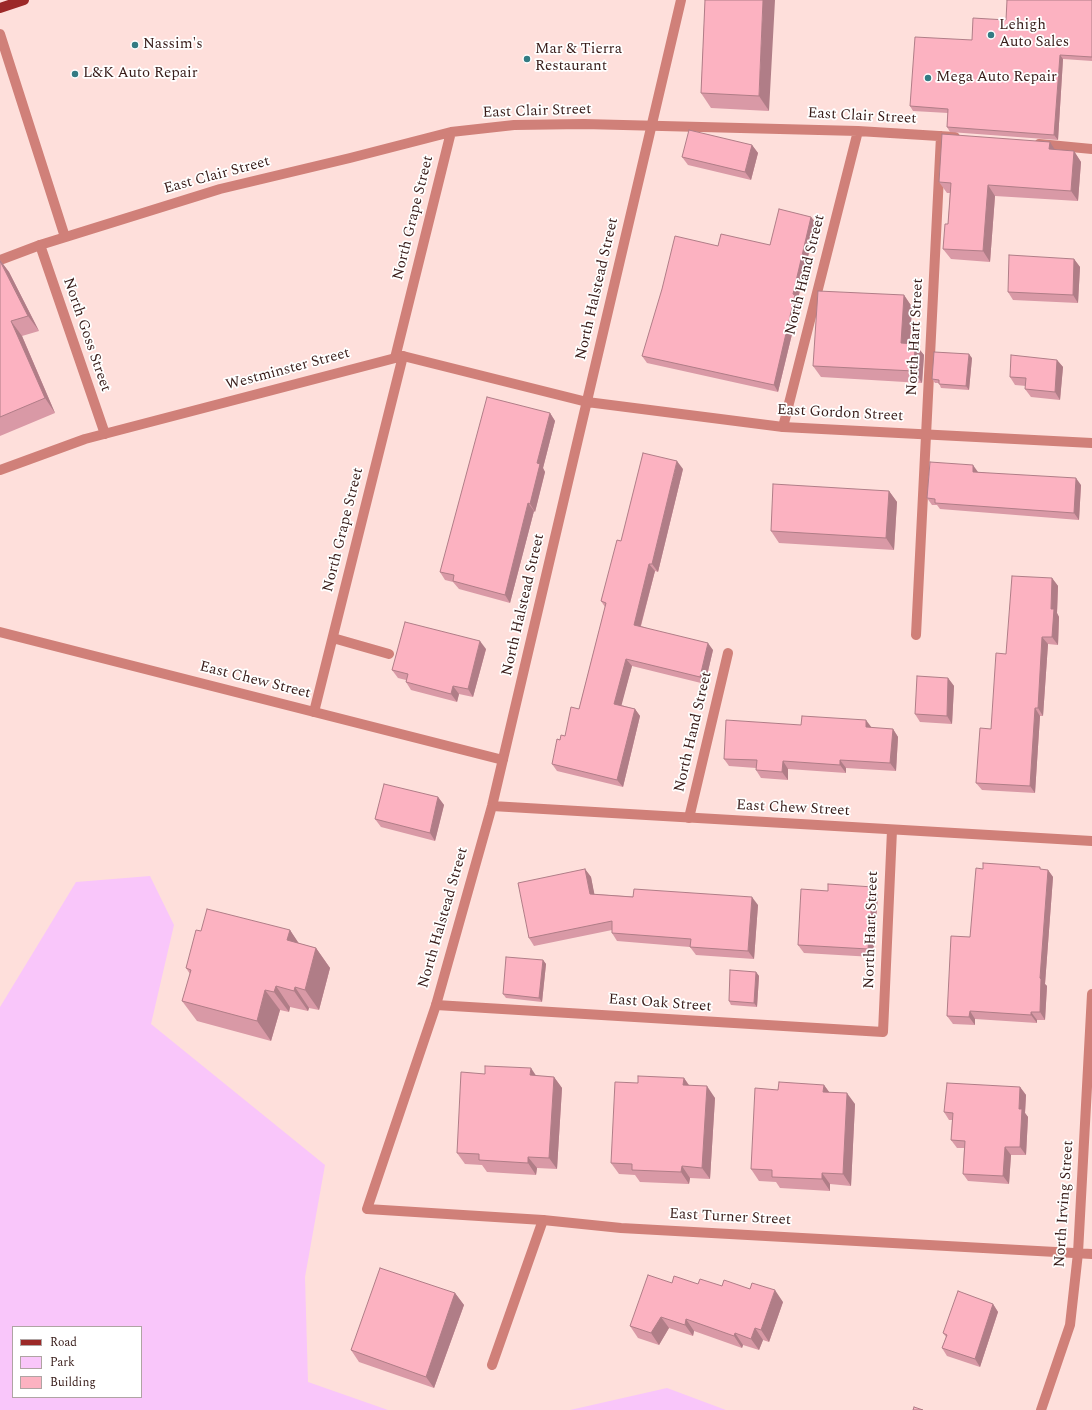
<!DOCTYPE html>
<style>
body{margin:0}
#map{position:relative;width:1092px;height:1410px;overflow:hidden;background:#fedfdb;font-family:Spectral,serif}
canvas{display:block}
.legend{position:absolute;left:12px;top:1326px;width:130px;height:72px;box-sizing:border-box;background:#fff;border:1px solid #afa4a3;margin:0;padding:5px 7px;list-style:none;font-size:12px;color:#381c19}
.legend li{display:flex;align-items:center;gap:8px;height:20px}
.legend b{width:20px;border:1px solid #afa4a3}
</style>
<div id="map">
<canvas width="1092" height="1410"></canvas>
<ul class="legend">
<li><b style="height:5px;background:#9c2928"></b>Road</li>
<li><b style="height:11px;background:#f9c6fa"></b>Park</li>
<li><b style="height:11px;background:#fcb2c1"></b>Building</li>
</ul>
</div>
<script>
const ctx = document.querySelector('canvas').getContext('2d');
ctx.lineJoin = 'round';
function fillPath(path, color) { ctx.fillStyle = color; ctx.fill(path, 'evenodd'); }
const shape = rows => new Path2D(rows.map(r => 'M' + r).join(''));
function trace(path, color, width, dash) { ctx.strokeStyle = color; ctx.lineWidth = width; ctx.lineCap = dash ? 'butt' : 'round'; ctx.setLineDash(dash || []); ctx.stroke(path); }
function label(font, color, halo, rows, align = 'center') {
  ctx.font = font + ' Spectral,serif'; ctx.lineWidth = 3.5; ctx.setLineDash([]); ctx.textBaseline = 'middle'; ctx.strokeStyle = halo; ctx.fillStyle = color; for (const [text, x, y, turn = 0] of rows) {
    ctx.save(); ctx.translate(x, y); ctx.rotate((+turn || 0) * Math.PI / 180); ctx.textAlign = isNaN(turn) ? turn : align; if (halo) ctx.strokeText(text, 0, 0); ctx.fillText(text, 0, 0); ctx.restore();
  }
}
fillPath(shape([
 [150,876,174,925,151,1024,325,1165,305,1277,308,1382,388,1410,0,1410,0,1007,76,882],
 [13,1327,141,1327,141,1397,13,1397],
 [667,1388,726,1410,570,1410]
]), '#f9c6fa');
trace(shape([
 [0,34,65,237],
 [1039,144,1092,149],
 [0,260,40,245,220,189,350,158,451,132,514,125,584,124,858,131,955,137],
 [395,358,451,132],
 [783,427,858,131],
 [916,635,941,136],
 [333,638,389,654],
 [314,712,403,356],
 [689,818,728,653],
 [436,1005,883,1032,892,830],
 [492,1365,543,1220]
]), '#d08079', 10);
trace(shape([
 [681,0,492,806,436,1005,367,1209,543,1220,621,1228,1092,1254],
 [40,245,105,434],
 [0,470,85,439,403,356,587,402,783,427,1092,443],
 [0,632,503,760],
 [492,806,1092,841],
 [1041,1410,1070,1325,1078,1253,1092,994]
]), '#d08079', 10);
trace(shape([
 [0,8,24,0]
]), '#9c2928', 10);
fillPath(shape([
 [705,0,769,111,711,108,701,93],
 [1092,0,1092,61,1063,59,1058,140,950,132,947,127,948,113,913,111,910,106,972,40,1006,20],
 [752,145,758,153,751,180,688,165,682,157],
 [1055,150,1074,151,1081,162,1078,201,995,196,990,262,951,259,943,249,948,224,950,193,947,193,939,182],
 [811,217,816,223,798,299,800,301,778,392,647,363,642,356,718,246,770,245],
 [1074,259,1080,267,1078,303,1013,300,1008,292],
 [0,260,9,272,39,331,22,336,55,413,0,436],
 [904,295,912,307,910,344,915,344,924,355,922,383,821,377,813,366],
 [972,358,969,390,941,388,939,383,935,383,932,379],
 [1057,360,1063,367,1060,400,1031,397,1025,389,1026,386,1015,385,1010,377],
 [550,413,555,421,543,468,545,472,535,512,534,511,510,603,459,589,453,582,445,580,440,572],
 [683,469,658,572,655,571,641,626,713,650,705,684,632,666,621,705,635,709,640,716,623,787,557,771,552,764,560,740,565,736,579,709,605,607,601,601,621,541],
 [978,472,1081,485,1079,520,940,509,937,505,932,505,927,498],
 [889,491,897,502,894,550,779,543,771,531],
 [1052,578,1058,586,1057,613,1059,617,1058,645,1048,644,1043,716,1040,716,1035,793,982,790,976,783,991,729,1006,654],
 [486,649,473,697,459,694,457,702,411,690,406,682,406,680,398,678,392,670],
 [948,678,954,686,952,724,920,722,915,714],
 [801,725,893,729,898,737,896,771,846,768,846,773,788,769,788,780,761,778,756,770,756,768,729,766,724,759],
 [438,797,444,805,435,841,381,827,375,819],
 [585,869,591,877,594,894,758,905,754,959,696,955,690,947,617,941,612,933,612,930,534,946,529,938],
 [983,869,1048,870,1053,877,1045,984,1047,986,1045,1020,1037,1020,1037,1023,975,1019,975,1025,953,1024,947,1016,970,937],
 [878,895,873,957,804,953,798,945],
 [290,930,298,943,316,948,330,968,319,1010,309,1008,308,1011,290,1007,289,1012,280,1010,271,1041,197,1021,182,1001,190,974,186,968,201,931],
 [543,960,546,964,542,1002,506,998,503,994],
 [756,972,759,976,757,1007,731,1005,729,1001],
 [485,1074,554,1077,562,1088,557,1169,537,1168,536,1175,487,1172,482,1165,465,1164,457,1153],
 [684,1078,689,1085,715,1098,710,1179,690,1178,689,1184,640,1182,635,1175,619,1174,611,1163,638,1083],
 [824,1085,829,1092,855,1104,851,1186,830,1184,830,1191,780,1188,776,1182,759,1181,751,1169,778,1090],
 [1020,1087,1026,1095,1025,1113,1028,1117,1026,1155,1011,1155,1009,1184,968,1181,963,1174,964,1148,957,1148,951,1140,952,1120,949,1120,944,1112],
 [672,1283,722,1286,783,1302,769,1342,763,1340,759,1350,743,1345,742,1348,694,1331,693,1336,669,1328,659,1345,638,1338,630,1326],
 [455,1293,464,1305,434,1388,359,1362,351,1350],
 [993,1304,998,1312,980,1367,947,1356,942,1348,946,1337,943,1333]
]), '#d999a6');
fillPath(shape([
 [763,0,775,0,769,111,759,96],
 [1060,55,1063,59,1058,140,1054,135],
 [1050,142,1057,153,1049,149],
 [752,145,758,153,751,180,745,172],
 [1074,151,1081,162,1078,201,1071,191],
 [988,185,995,196,990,262,983,251],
 [811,217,816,223,798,299,800,301,778,392,774,385,793,294],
 [1074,259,1080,267,1078,303,1073,295],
 [0,260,9,272,39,331,28,316],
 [904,295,912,307,909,355,901,343],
 [11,321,22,336,55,413,45,398],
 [915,344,924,355,922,383,914,371],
 [969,354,972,358,969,390,966,386],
 [1057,360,1063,367,1060,400,1055,392],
 [550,413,555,421,543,468,545,472,535,512,530,504,537,463],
 [677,461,683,469,658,572,652,564],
 [973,465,978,472,973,472],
 [1076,478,1081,485,1079,520,1074,513],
 [889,491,897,502,894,550,886,538],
 [528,503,534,511,510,603,505,595],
 [649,564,655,571,639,632,634,625],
 [1052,578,1058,586,1057,613,1059,617,1058,645,1052,637,1051,609],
 [1042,637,1048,644,1043,716,1038,708],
 [480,641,486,649,473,697,468,689],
 [708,643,713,650,705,684,700,677],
 [626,659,632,666,620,711,614,704],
 [948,678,954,686,952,724,947,716],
 [453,686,459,694,457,702,451,694],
 [1035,708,1040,716,1035,793,1030,786],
 [635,709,640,716,623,787,617,780],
 [866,720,872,728,866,727],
 [893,729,898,737,896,771,890,763],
 [840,760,846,768,846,773,840,765],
 [783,761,788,769,788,780,782,772],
 [438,797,444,805,435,841,430,833],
 [585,869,591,877,596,902,590,894],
 [1048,870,1053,877,1045,984,1047,986,1045,1020,1040,1012,1040,978],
 [873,887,878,895,873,957,868,949],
 [752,897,758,905,754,959,748,951],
 [290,930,304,951,287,940],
 [316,948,330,968,319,1010,305,990],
 [543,960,546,964,542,1002,539,998],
 [756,972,759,976,757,1007,754,1003],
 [276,986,290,1007,289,1012,274,992],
 [295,987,309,1008,308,1011,294,991],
 [265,990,280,1010,271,1041,257,1021],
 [970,1011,975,1019,975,1025,969,1017],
 [1031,1012,1037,1020,1037,1023,1031,1015],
 [531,1068,539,1080,530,1075],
 [554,1077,562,1088,557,1169,549,1158],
 [684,1078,692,1090,683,1085],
 [824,1085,832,1096,823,1092],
 [707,1086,715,1098,710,1179,702,1168],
 [1020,1087,1026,1095,1025,1113,1028,1117,1026,1155,1020,1147,1019,1109],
 [847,1093,855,1104,851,1186,843,1174],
 [1005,1147,1011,1155,1009,1184,1003,1176],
 [528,1157,537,1168,536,1175,528,1163],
 [682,1166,690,1178,689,1184,681,1172],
 [822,1173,830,1184,830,1191,822,1179],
 [775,1290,783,1302,769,1342,761,1330],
 [455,1293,464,1305,434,1388,426,1377],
 [993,1304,998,1312,980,1367,975,1359],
 [661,1317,669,1328,659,1345,651,1333],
 [686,1319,694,1331,693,1336,685,1325],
 [755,1328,763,1340,759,1350,751,1339],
 [735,1333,743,1345,742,1348,734,1336]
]), '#b07d87');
const building = shape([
 [705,0,763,0,759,96,701,93,705,0],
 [1007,0,1092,0,1092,57,1060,55,1054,135,947,127,948,109,910,106,915,37,972,40,973,18,1006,20,1007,0],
 [689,130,752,145,745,172,682,157,689,130],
 [942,134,1050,142,1049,149,1074,151,1071,191,988,185,983,251,943,249,945,224,948,224,951,183,939,182,942,134],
 [779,209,811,217,793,294,795,295,774,385,642,356,662,289,675,236,718,246,721,234,770,245,779,209],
 [1009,255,1074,259,1073,295,1008,292,1009,255],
 [0,261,28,316,11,321,45,398,0,417,0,261],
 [818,291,904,295,901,343,915,344,914,371,813,366,818,291],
 [934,352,969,354,966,386,939,384,939,380,932,379,934,352],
 [1011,355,1057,360,1055,392,1025,389,1026,378,1010,377,1011,355],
 [487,397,550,413,537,463,540,464,530,504,528,503,505,595,453,581,454,575,440,572,487,397],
 [643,453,677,461,652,564,649,564,634,625,708,643,700,677,626,659,614,704,635,709,617,780,552,764,557,739,560,740,561,735,565,736,571,707,579,709,606,603,601,601,617,540,621,541,643,453],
 [930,462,973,465,973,472,1076,478,1074,513,935,503,935,499,927,498,930,462],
 [773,484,889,491,886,538,771,531,773,484],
 [1012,576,1052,578,1051,609,1054,609,1052,637,1042,637,1038,708,1035,708,1030,786,976,783,980,728,991,729,996,653,1006,654,1012,576],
 [405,622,480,641,468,689,453,686,451,694,406,682,408,674,392,670,405,622],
 [917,676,948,678,947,716,915,714,917,676],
 [802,716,866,720,866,727,893,729,890,763,840,760,840,765,783,761,782,772,756,770,757,760,724,759,726,720,801,725,802,716],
 [384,784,438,797,430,833,375,819,384,784],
 [983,863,1040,867,1040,869,1048,870,1040,978,1041,979,1040,1012,1031,1012,1031,1015,970,1011,969,1017,947,1016,951,936,970,937,976,868,983,869,983,863],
 [585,869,590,894,633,897,634,889,752,897,748,951,690,947,691,939,612,933,612,921,529,938,518,883,585,869],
 [828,884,873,887,868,949,798,945,801,889,828,891,828,884],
 [207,909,290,930,287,940,316,948,305,990,295,987,294,991,276,986,274,992,265,990,257,1021,182,1001,191,970,186,968,196,930,201,931,207,909],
 [506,957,543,960,539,998,503,994,506,957],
 [730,970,756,972,754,1003,729,1001,730,970],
 [485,1066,531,1068,530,1075,554,1077,549,1158,528,1157,528,1163,479,1160,479,1154,457,1153,461,1072,485,1074,485,1066],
 [638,1076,684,1078,683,1085,707,1086,702,1168,682,1166,681,1172,632,1170,632,1164,611,1163,615,1082,638,1083,638,1076],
 [779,1082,824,1085,823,1092,847,1093,843,1174,822,1173,822,1179,772,1177,772,1170,751,1169,755,1088,778,1090,779,1082],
 [947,1083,1020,1087,1019,1109,1022,1109,1020,1147,1005,1147,1003,1176,963,1174,965,1141,951,1140,953,1113,944,1112,947,1083],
 [380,1268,455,1293,426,1377,351,1350,380,1268],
 [648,1275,672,1283,674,1276,698,1284,700,1279,722,1286,724,1280,750,1289,752,1283,775,1290,761,1330,755,1328,751,1339,735,1333,734,1336,686,1319,685,1325,661,1317,651,1333,630,1326,648,1275],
 [958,1291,993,1304,975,1359,942,1348,947,1335,943,1333,958,1291],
 [914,1407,923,1410,913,1410,914,1407]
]);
fillPath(building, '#fcb2c1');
trace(building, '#b07d87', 1);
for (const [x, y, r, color] of [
 [991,35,4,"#337b83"],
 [135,45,4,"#337b83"],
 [527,59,4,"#337b83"],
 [75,74,4,"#337b83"],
 [928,78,4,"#337b83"]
]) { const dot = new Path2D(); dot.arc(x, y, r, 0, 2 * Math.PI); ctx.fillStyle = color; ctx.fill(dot); trace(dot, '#fff', 1.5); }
label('15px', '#381c19', '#fff', [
 ["Lehigh",999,26],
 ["Auto Sales",999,43],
 ["Nassim's",143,45],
 ["Mar & Tierra",535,50],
 ["Restaurant",535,67],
 ["L&K Auto Repair",83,74],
 ["Mega Auto Repair",936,78]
], 'left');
label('15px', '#381c19', '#fff', [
 ["East Clair Street",537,112,-2],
 ["East Clair Street",862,117,3],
 ["East Clair Street",217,176,-15],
 ["North Grape Street",414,218,-76],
 ["North Hand Street",806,275,-76],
 ["North Halstead Street",598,289,-77],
 ["North Goss Street",86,335,71],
 ["North Hart Street",916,337,-87],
 ["Westminster Street",288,370,-15],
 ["East Gordon Street",840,414,3],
 ["North Grape Street",344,530,-76],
 ["North Halstead Street",524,605,-77],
 ["East Chew Street",255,681,14],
 ["North Hand Street",694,732,-77],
 ["East Chew Street",793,809,3],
 ["North Halstead Street",444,918,-74],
 ["North Hart Street",872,930,-88],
 ["East Oak Street",660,1004,4],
 ["North Irving Street",1065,1204,-86],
 ["East Turner Street",730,1218,3]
]);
</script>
